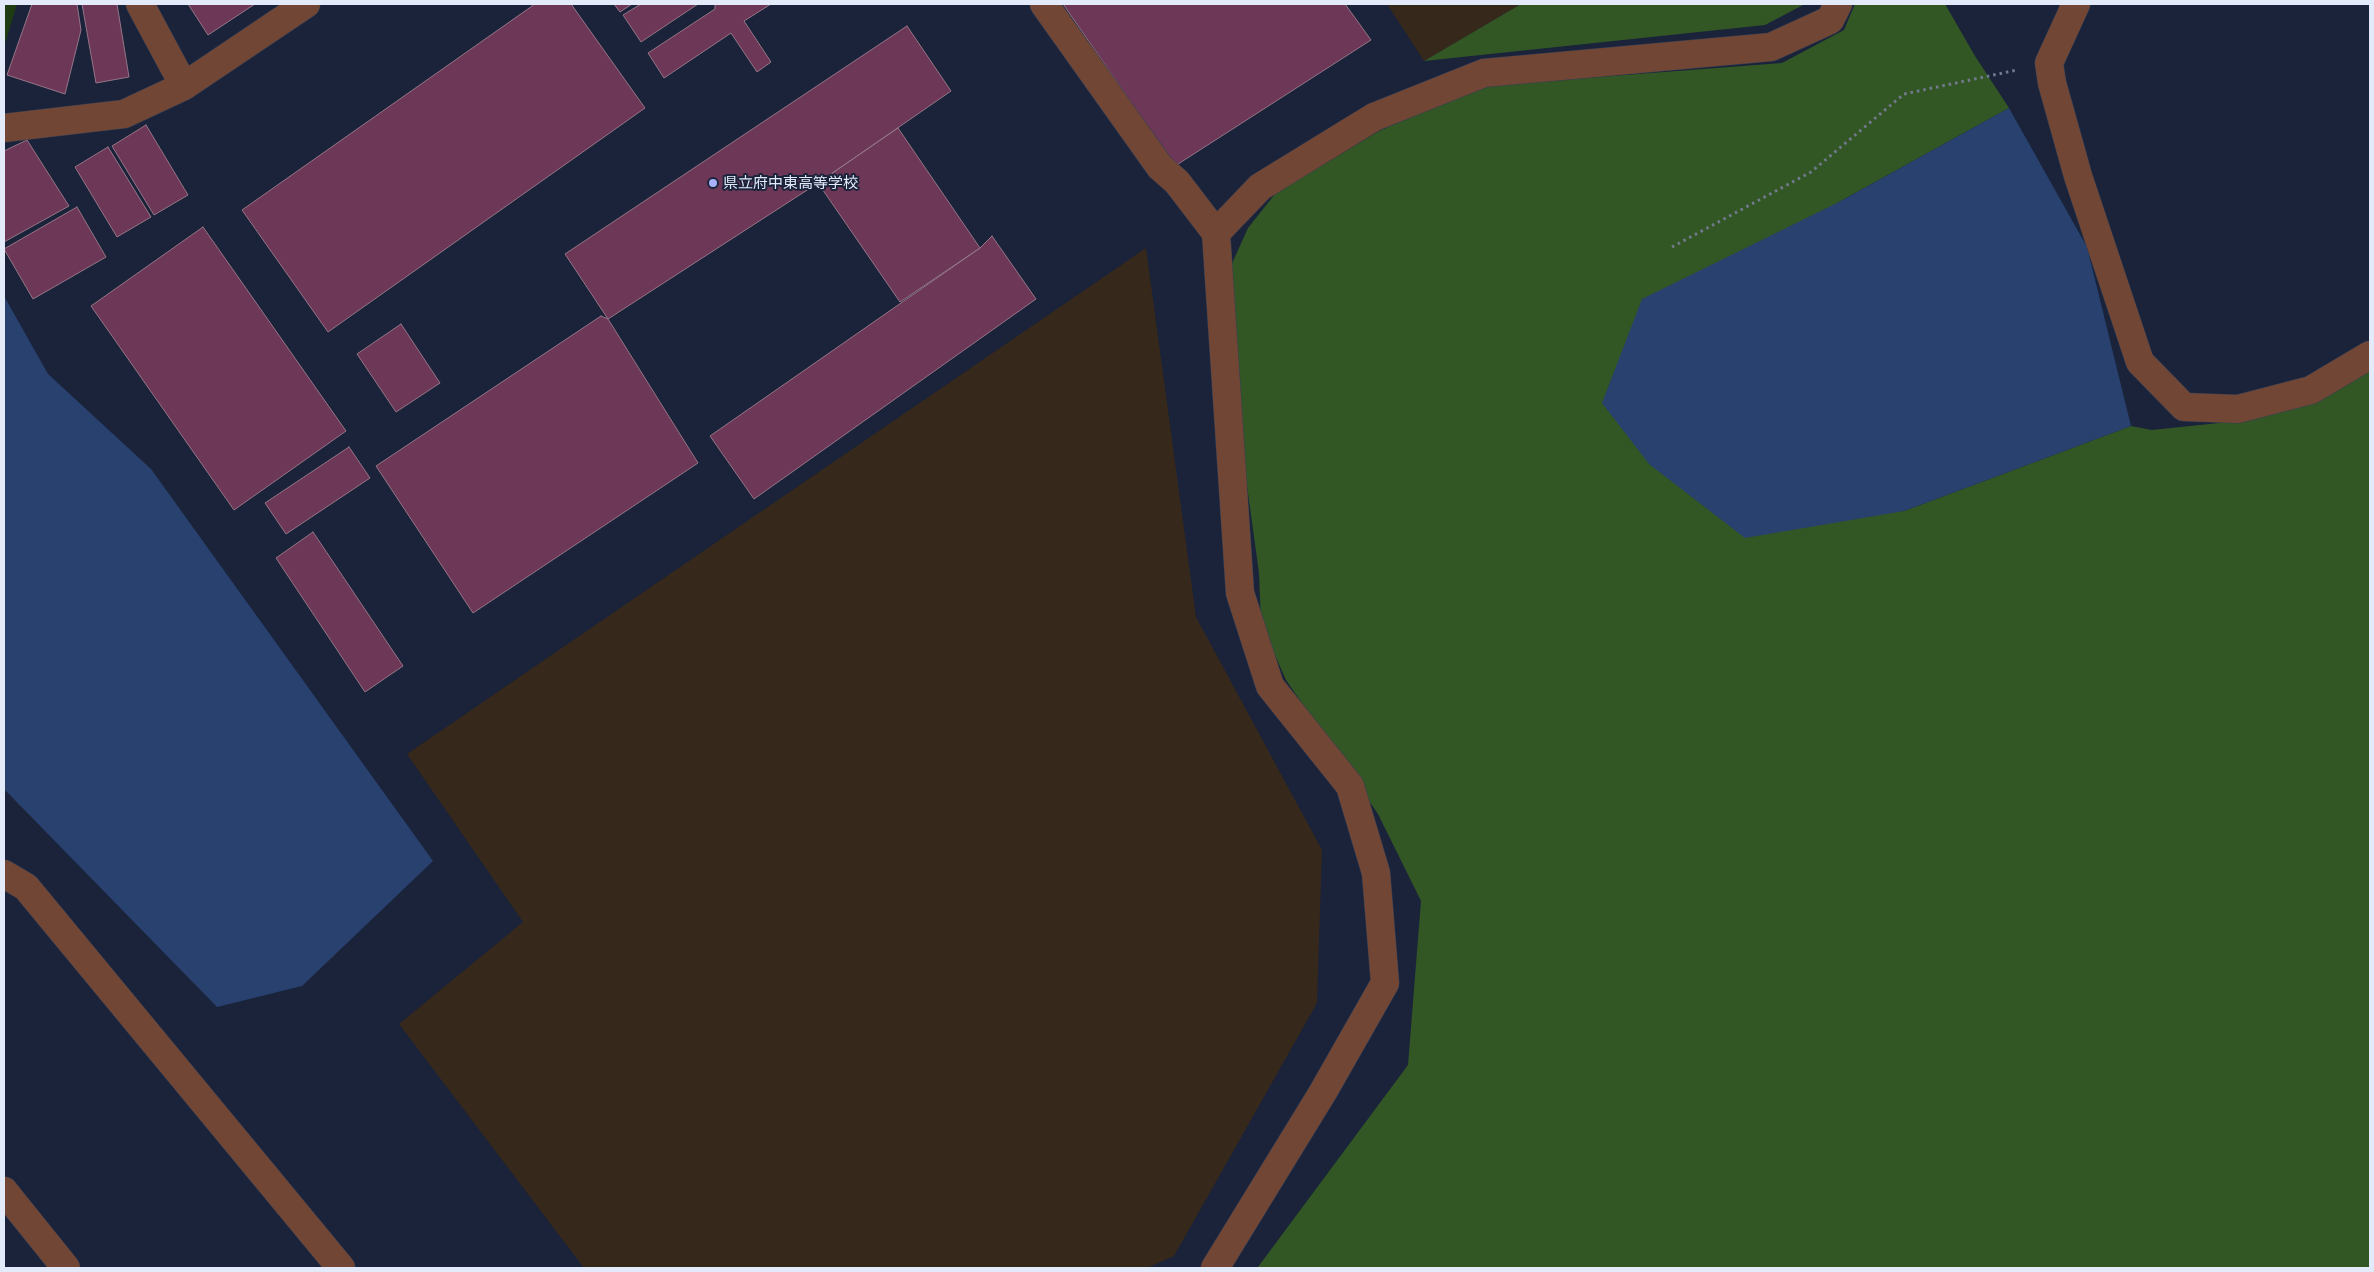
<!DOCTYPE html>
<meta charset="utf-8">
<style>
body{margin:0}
#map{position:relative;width:2374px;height:1272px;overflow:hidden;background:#1a233a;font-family:"Asap Condensed",sans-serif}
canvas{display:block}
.frame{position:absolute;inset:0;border:5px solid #e3eafa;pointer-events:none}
</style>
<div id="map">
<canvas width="2374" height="1272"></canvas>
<div class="frame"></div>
</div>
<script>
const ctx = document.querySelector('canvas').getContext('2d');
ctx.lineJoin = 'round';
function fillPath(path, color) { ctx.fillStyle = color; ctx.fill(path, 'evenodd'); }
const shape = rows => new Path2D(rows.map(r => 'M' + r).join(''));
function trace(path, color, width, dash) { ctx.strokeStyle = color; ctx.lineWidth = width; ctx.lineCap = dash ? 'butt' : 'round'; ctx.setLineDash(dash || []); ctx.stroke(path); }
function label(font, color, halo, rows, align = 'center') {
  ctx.font = font + ' "Asap Condensed","Noto Sans JP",sans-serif'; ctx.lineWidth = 4; ctx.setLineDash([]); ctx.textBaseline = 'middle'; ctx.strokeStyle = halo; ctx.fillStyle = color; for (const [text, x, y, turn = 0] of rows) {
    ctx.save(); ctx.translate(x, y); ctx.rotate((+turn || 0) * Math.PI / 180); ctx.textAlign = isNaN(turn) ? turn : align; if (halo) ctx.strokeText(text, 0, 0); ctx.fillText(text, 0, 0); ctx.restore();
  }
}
fillPath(shape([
 [1387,4,1521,4,1424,61],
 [1146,248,1196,617,1322,850,1317,1003,1174,1256,1147,1268,584,1268,399,1024,523,922,407,754]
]), '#36281b');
fillPath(shape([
 [4,4,17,4,4,47]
]), '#1e3b11');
fillPath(shape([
 [1521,4,1805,4,1765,25,1424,61],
 [1855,4,1945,4,1975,56,2009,108,1839,202,1904,511,2131,426,2152,430,2238,421,2370,366,2370,1268,1258,1267,1408,1065,1421,901,1378,814,1286,680,1261,624,1259,573,1220,290,1248,228,1275,194,1379,131,1480,86,1782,63,1844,30]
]), '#335625');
fillPath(shape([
 [2009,108,2087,247,2131,426,1904,511,1745,538,1649,464,1602,403,1642,299,1839,202],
 [4,296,48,374,151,469,433,861,302,986,217,1007,4,789]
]), '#28416f');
const building = shape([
 [32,4,77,4,81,30,65,94,7,75,32,4],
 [82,4,117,4,129,77,96,83,82,4],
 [188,4,255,4,208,35,188,4],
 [535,4,571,4,645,108,328,332,242,210,535,4],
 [614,4,632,4,620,12,614,4],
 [641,4,698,4,641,42,623,15,641,4],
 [715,4,771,4,744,21,771,62,757,72,731,33,664,78,648,53,715,9,715,4],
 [1063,4,1345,4,1371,40,1175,166,1063,4],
 [907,26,951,91,818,183,608,319,565,254,907,26],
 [146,125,188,195,154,215,112,146,146,125],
 [898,128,980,248,900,302,818,183,898,128],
 [27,140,69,206,4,242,4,151,27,140],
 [108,147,151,217,117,237,75,167,108,147],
 [77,207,106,257,33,299,4,249,77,207],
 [203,227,346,431,234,510,91,306,203,227],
 [992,236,1036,299,754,499,710,436,980,248,992,236],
 [601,316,608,319,698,463,473,613,376,466,601,316],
 [401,324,440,383,396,412,357,354,401,324],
 [349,447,370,478,286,534,265,503,349,447],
 [313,532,403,666,365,692,276,558,313,532]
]);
fillPath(building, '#6d3857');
trace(building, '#957586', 1);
const minor = shape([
 [140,4,184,86],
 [1044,4,1160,167,1177,182,1216,233,1240,593,1270,686,1350,786,1376,873,1385,983,1323,1092,1215,1268],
 [2076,4,2049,63,2052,83,2078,176,2140,362,2184,407,2238,409,2311,390,2370,355],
 [4,128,124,114,184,86,306,4],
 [1216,233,1260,187,1374,117,1484,73,1771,47,1830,20,1838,4],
 [4,874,26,887,341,1268],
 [4,1191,66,1268]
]);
trace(minor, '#363f55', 29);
trace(shape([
 [1672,247,1811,172,1904,94,2017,70]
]), '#727a8e', 3, [2.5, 4]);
trace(minor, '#714634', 28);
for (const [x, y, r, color] of [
 [713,183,5,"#a9b0fc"]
]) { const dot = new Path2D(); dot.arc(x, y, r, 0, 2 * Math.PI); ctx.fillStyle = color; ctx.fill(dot); trace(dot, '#1a233a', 2); }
label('15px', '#e3eafa', '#1a233a', [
 ["県立府中東高等学校",723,183]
], 'left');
</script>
